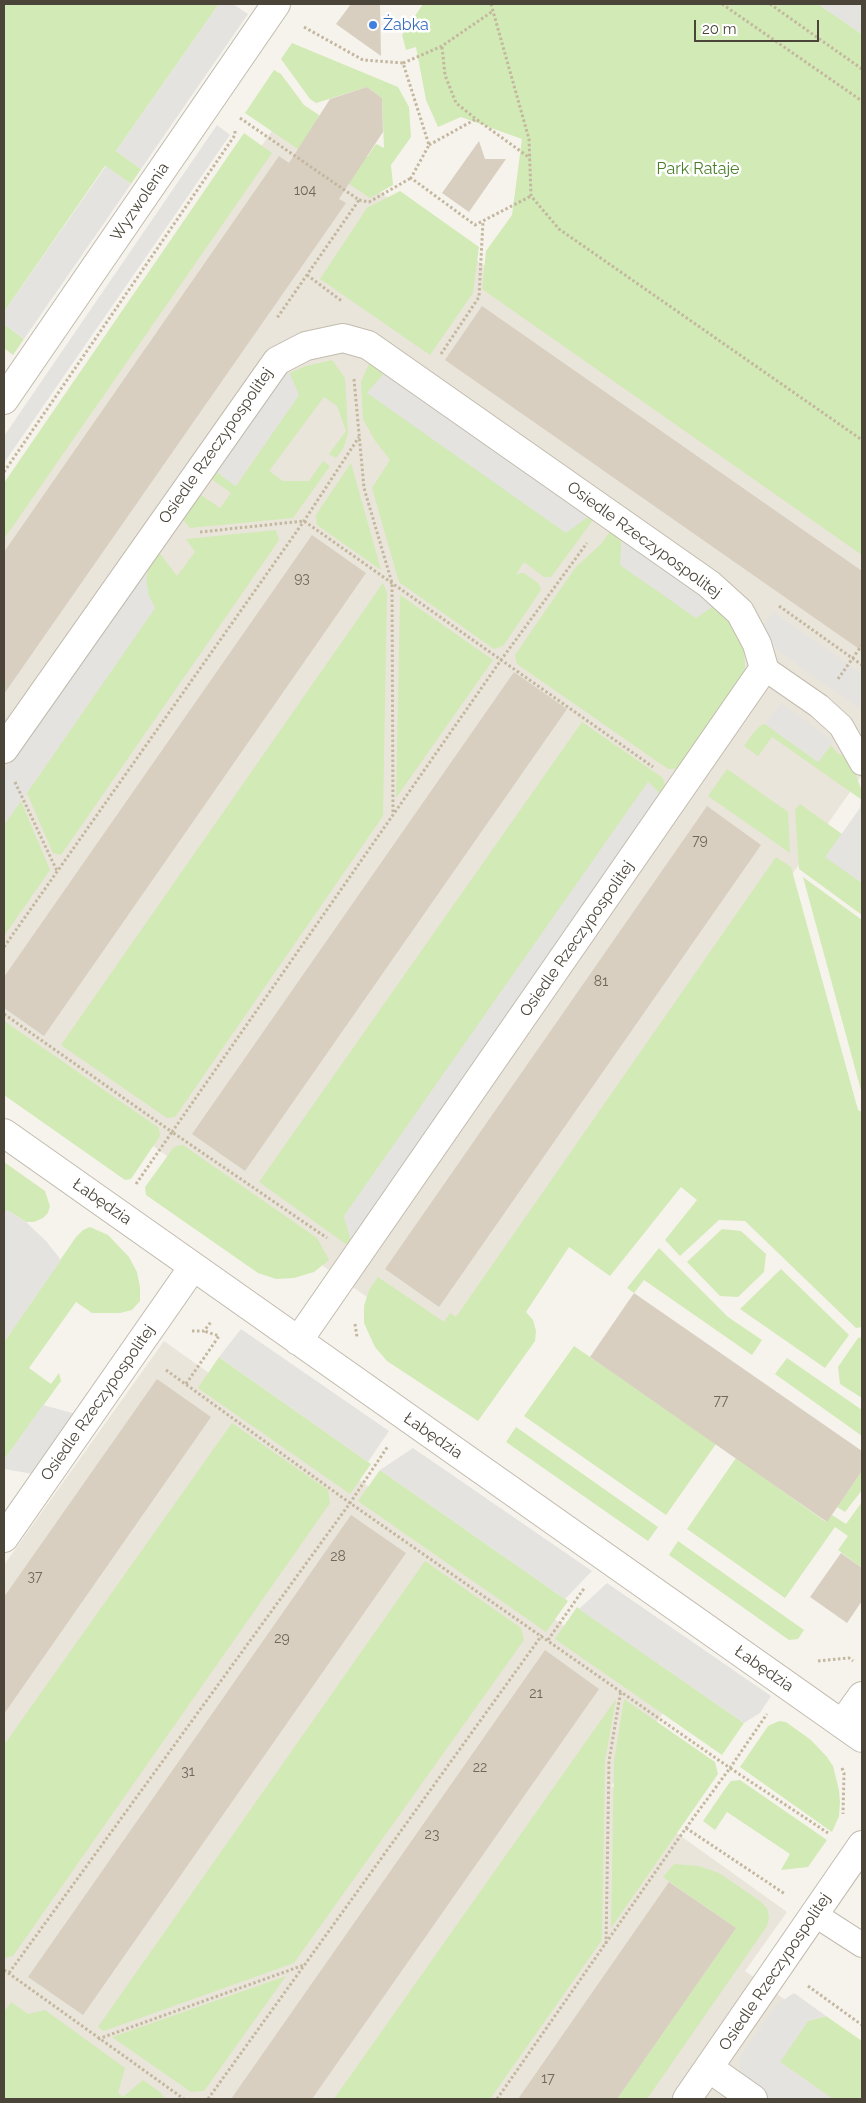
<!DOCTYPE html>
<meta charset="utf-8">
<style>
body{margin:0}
#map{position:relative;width:866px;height:2103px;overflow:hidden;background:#f6f3ec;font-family:Raleway,sans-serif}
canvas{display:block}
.frame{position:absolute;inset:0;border:5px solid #4b4439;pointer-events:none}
.scale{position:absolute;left:694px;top:20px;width:125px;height:22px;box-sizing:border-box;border:2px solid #4b4439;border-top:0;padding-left:6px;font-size:15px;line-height:18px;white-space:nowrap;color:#4b4439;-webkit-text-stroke:4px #fff;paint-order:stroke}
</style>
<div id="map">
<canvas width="866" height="2103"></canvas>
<div class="frame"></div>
<div class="scale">20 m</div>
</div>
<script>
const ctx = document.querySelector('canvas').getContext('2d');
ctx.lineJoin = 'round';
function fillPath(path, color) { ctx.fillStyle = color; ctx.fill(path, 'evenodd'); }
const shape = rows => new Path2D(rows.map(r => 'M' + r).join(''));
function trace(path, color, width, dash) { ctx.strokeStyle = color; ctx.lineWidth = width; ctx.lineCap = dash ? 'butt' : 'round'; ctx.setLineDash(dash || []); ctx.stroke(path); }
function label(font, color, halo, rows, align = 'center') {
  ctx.font = font + ' Raleway,sans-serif'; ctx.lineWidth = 5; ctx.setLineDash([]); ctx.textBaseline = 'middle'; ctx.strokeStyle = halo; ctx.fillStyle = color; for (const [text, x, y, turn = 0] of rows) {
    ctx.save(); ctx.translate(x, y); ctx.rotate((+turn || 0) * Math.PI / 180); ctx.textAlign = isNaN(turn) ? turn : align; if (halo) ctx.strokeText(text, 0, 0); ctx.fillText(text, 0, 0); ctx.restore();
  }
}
fillPath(shape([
 [279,121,862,532,862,775,452,1357,4,1041,4,512],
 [164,1341,671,1702,611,1786,787,1912,745,1971,862,2055,862,2099,4,2099,4,1565]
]), '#eae5da');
fillPath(shape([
 [4,4,219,4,116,151,141,169,131,184,105,166,4,312],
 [423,4,818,4,862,34,862,555,482,289,486,251,512,215,522,139,461,117,438,127,426,100,416,47,406,50,402,35],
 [292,43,398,87,409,107,411,137,391,165,393,185,370,198,245,113,274,70,281,74,304,105,319,115,316,122,367,157,376,144,384,148,382,98,367,87,316,103,310,99,281,59],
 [244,133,272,153,4,539,4,483],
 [400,191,479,247,473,293,430,355,320,279,367,208],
 [4,324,24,339,13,355,4,348],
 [371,359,387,370,367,393,596,516,551,577,544,577,524,562,516,574,524,573,539,584,541,590,503,646,494,649,399,582,372,488,390,460,374,439,363,419,361,382],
 [332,360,345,378,348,433,344,447,336,458,329,454,346,431,337,406,324,397,269,471,283,481,309,481,323,461,330,466,293,518,190,528,181,517,198,493,220,508,231,493,209,477,214,470,236,486,299,395,289,373,306,366],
 [351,463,381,570,317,525,316,515],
 [613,527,622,533,621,565,696,618,719,602,744,647,745,670,737,692,684,768,668,769,517,664,515,655,575,568,601,544],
 [276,530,279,540,61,855,53,853,27,793,155,608,148,594,146,578,150,563,158,551,177,576,195,552,186,539],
 [383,583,387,593,383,816,175,1117,167,1118,61,1045],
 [400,595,493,660,396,798],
 [582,722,663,778,667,793,664,798,648,782,344,1216,352,1244,350,1247,259,1182],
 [765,724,818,762,831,745,838,754,849,757,862,791,862,800,772,737,758,756,744,746,754,732,761,725],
 [727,769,788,812,790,853,708,796],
 [21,801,50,870,4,936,4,825],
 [800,804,842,834,826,857,862,883,862,915,799,869,795,810],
 [776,857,791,867,858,1110,862,1112,862,1327,856,1328,745,1221,719,1220,680,1256,665,1240,697,1200,681,1187,610,1276,569,1247,526,1312,533,1320,536,1331,535,1341,478,1421,387,1361,375,1347,364,1323,364,1306,369,1290,378,1277,444,1322,450,1313,456,1317],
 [803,877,862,920,862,1094],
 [4,1021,159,1128,160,1136,131,1179,125,1180,4,1095],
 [183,1145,317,1238,329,1260,314,1272,294,1278,276,1279,258,1273,146,1195,145,1187,174,1147],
 [4,1162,45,1191,50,1206,48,1213,43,1218,34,1222,26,1222,7,1210,4,1215],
 [90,1227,108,1235,129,1257,137,1272,140,1287,140,1301,132,1310,120,1313,92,1313,76,1302,29,1368,51,1384,59,1373,61,1381,4,1460,4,1342,76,1237,83,1230],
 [722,1229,741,1231,766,1254,764,1272,738,1297,720,1296,687,1262],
 [659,1248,728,1317,762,1340,752,1355,644,1280,634,1293,627,1288],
 [781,1269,849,1335,825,1368,740,1309],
 [862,1337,862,1398,840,1384,838,1367,858,1338],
 [574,1346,716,1444,666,1515,524,1416],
 [219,1357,371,1464,350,1494,198,1388],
 [787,1358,862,1410,862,1436,775,1374],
 [232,1423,328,1490,330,1503,13,1956,4,1958,4,1745],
 [516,1427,658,1527,648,1541,506,1442],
 [736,1458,826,1522,832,1515,846,1524,862,1502,862,1568,838,1550,848,1536,835,1527,785,1598,687,1529],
 [380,1470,568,1601,546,1632,358,1501],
 [862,1471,862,1490,845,1512,837,1507],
 [678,1541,804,1630,798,1639,789,1640,669,1555],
 [425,1561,521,1628,524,1640,294,1963,104,2031,98,2027],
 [577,1607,744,1723,722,1755,555,1639],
 [616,1699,605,1761,602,1940,490,2099,334,2099],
 [624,1699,715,1762,718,1774,611,1928,614,1761],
 [779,1721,786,1722,811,1740,827,1757,833,1766,839,1790,840,1802,839,1816,832,1832,740,1767,768,1726],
 [740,1780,827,1840,808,1867,781,1870,790,1854,727,1812,715,1830,703,1821,727,1786,731,1781],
 [674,1864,699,1866,719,1873,760,1901,767,1908,769,1917,767,1926,647,2099,617,2099,736,1928,663,1877],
 [286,1976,204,2091,191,2092,112,2037],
 [11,2002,28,2014,45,2010,125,2068,118,2093,123,2097,143,2080,161,2093,165,2099,4,2099,4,2012],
 [826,2016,862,2041,862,2099,833,2099,780,2062,808,2021]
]), '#d2eab5');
fillPath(shape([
 [219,4,233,4,248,14,141,169,116,151],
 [818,4,862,4,862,34],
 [217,125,230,135,4,463,4,436],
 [106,166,131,184,24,339,4,324,4,312],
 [287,367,299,395,235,486,214,470],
 [387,370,592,514,566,533,367,393],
 [622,533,719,602,696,618,620,565],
 [150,563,146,578,148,594,155,608,4,825,4,771],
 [773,612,862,674,862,710,778,651,762,628],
 [781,703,833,741,818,762,765,724],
 [648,782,664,798,352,1244,344,1216],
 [862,791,862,883,825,857,860,808],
 [7,1210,26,1222,46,1241,61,1260,4,1342,4,1215],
 [241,1329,389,1431,368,1462,219,1357],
 [43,1405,76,1414,33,1474,4,1469,4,1460],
 [413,1448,592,1571,565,1599,380,1470],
 [607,1583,771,1696,760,1713,744,1723,579,1609],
 [794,1993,826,2016,808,2021,780,2062,833,2099,773,2099,745,2080,740,2073,740,2057,776,2005]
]), '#e5e3e0');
fillPath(shape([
 [351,4,380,4,381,56,336,24],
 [367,87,382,98,383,132,339,199,346,203,4,694,4,552,279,156,289,163,330,99],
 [479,141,485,159,506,159,469,212,442,193],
 [482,306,862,571,862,651,445,360],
 [312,535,366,573,44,1036,4,1008,4,977],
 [514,672,567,709,245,1171,192,1134],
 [707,806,761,845,439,1307,385,1269],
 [634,1293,862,1451,862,1471,827,1522,590,1357],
 [157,1379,211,1417,4,1714,4,1597],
 [351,1515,406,1553,83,2015,28,1977],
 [841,1553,862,1568,862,1601,847,1623,810,1597],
 [545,1650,599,1689,312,2099,231,2099],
 [669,1882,736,1928,617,2099,518,2099]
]), '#d8cfc1');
const service = shape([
 [764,668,819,706,841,726,862,763],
 [814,1914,862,1945]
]);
const minor = shape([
 [4,400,276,4],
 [4,749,277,361,306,346,343,338,368,345,709,584,740,612,757,644,764,668,298,1341],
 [4,1133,862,1738],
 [4,1538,193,1267],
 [842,1724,862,1696],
 [709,2068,753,2099],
 [687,2099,862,1845]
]);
trace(service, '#c2bbae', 26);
trace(minor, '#c2bbae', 30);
trace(shape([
 [491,4,529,139,531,196,559,229,862,440],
 [722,4,862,101],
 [770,4,862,69],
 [304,27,363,60,403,63,429,145,411,178,475,225,531,196],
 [442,47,445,75,456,103,476,119],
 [403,63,442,46,493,11],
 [240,118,359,200,277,318],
 [429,145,476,119,530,158],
 [359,200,369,202,411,178],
 [307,275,343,302],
 [441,354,479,297,483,221],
 [354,379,364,488,392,583,393,814],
 [4,472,235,135,235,129],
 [200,532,304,521,653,767],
 [779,606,862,665],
 [838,679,862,645],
 [15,782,57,871],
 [4,947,304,521,359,437],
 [4,1014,172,1132,501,660,587,543],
 [136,1184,172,1132,327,1238],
 [355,1324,357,1337],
 [192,1331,204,1331,211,1322],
 [166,1370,350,1503,730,1768,767,1714],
 [186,1384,219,1336,204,1331],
 [548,1640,585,1587],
 [818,1661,849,1658,853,1661],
 [842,1768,844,1773,843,1814],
 [686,1828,785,1894],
 [606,1944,609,1761,621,1690],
 [4,1970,184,2099],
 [9,1973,350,1503,388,1446],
 [808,1986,862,2025],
 [98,2039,304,1965],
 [208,2099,542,1635],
 [497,2099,686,1828,730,1768,828,1833]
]), '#c4b79f', 3, [2.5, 2.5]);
trace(service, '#fff', 24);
trace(minor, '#fff', 28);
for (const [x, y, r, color] of [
 [373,25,5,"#3f7fe0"]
]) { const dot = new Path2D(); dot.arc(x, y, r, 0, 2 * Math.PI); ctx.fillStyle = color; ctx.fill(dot); trace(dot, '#fff', 2); }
label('14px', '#6e675b', null, [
 ["104",305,191],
 ["93",302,579],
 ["79",700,841],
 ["81",601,982],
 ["77",721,1401],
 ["28",338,1557],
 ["37",35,1577],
 ["29",282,1639],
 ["21",536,1694],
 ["22",480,1768],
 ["31",188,1772],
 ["23",432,1835],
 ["17",548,2079]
]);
label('16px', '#366cbe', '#fff', [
 ["Żabka",383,25]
], 'left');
label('16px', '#4a7f2a', '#fff', [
 ["Park Rataje",698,169]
]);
label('16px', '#4b4439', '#fff', [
 ["Wyzwolenia",140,202,-56],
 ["Osiedle Rzeczypospolitej",216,446,-55],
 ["Osiedle Rzeczypospolitej",644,540,36],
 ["Osiedle Rzeczypospolitej",577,939,-55],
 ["Łabędzia",102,1202,35],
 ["Osiedle Rzeczypospolitej",98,1403,-55],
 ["Łabędzia",433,1436,35],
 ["Łabędzia",764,1669,35],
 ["Osiedle Rzeczypospolitej",775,1972,-56]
]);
</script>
